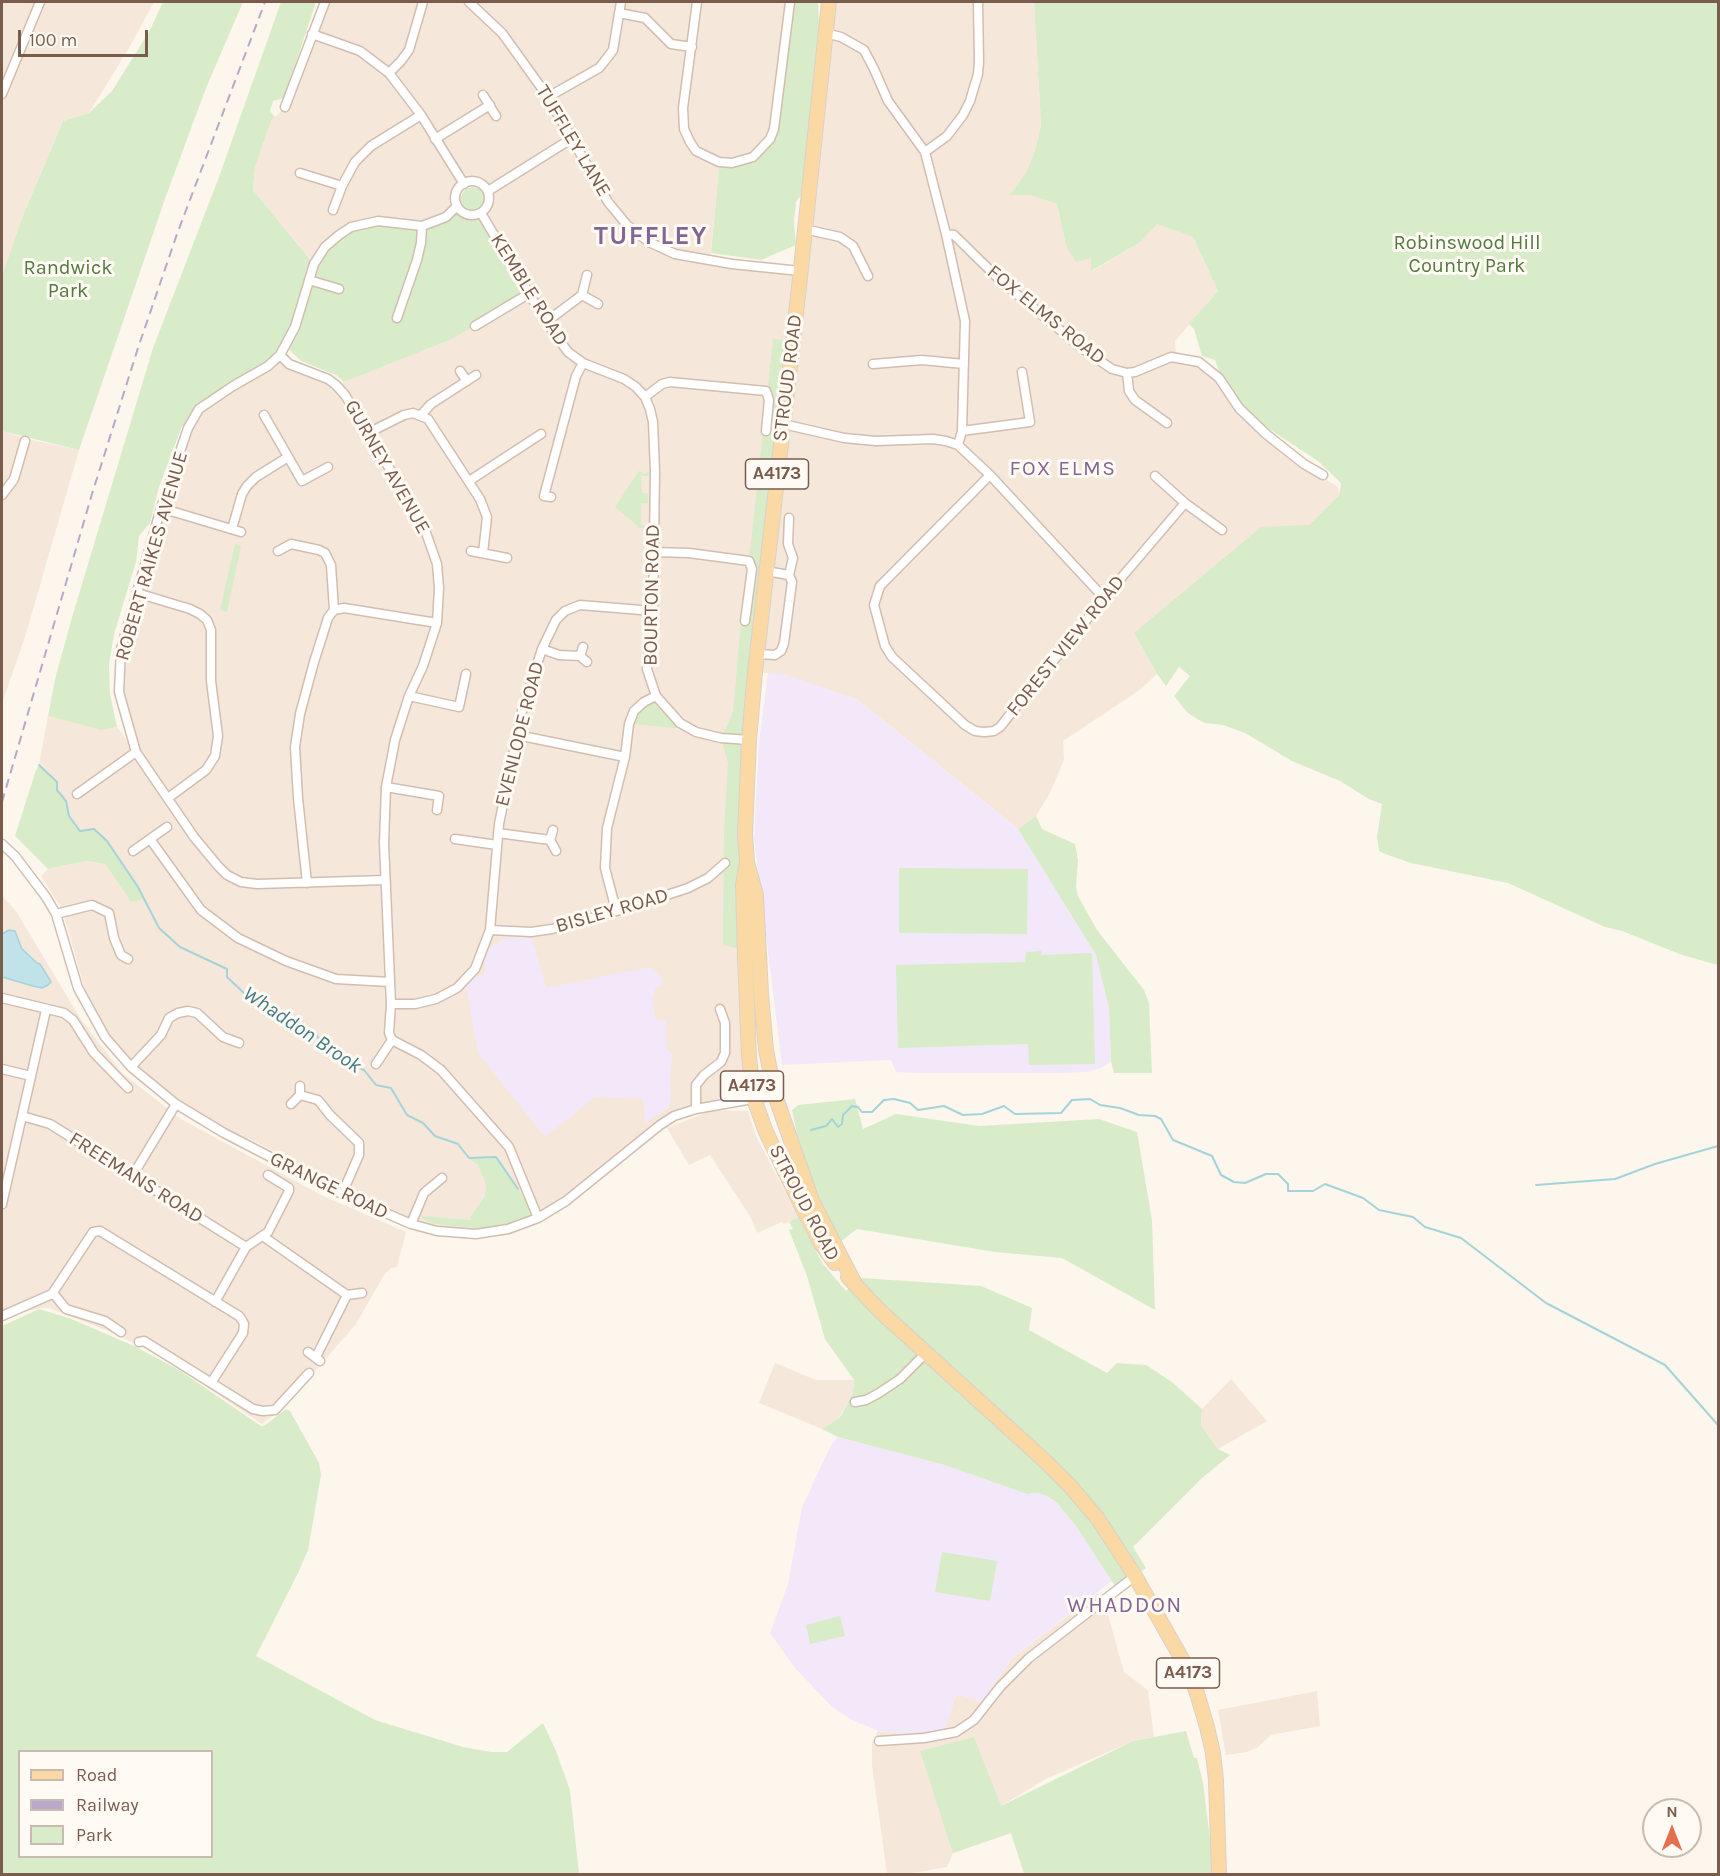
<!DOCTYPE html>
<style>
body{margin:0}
#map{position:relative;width:1720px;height:1876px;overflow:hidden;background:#fdf6ec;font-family:Karla,sans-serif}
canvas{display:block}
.frame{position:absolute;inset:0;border:3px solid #7a5c4d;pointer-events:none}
.legend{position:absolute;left:18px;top:1750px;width:195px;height:108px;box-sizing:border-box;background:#fffaf3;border:2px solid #cabbb1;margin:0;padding:8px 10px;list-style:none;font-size:18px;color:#7a5c4d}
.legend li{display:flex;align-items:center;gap:12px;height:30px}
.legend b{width:30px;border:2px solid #cabbb1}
.north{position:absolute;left:1642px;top:1798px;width:60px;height:60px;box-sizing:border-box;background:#fffaf3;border:2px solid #cabbb1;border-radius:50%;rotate:0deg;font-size:16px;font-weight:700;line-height:24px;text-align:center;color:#7a5c4d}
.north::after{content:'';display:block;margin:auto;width:21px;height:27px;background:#e76f51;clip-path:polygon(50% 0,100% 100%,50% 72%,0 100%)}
.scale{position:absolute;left:18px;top:30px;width:130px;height:27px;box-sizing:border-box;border:3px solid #7a5c4d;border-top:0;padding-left:8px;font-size:18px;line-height:21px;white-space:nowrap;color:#7a5c4d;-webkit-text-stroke:4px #fffaf3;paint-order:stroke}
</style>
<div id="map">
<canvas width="1720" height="1876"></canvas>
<div class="frame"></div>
<ul class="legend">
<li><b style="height:8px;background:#fbd9a5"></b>Road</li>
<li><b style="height:8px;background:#b9a8c9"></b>Railway</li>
<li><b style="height:16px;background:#d8ecc9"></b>Park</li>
</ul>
<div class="north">N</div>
<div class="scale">100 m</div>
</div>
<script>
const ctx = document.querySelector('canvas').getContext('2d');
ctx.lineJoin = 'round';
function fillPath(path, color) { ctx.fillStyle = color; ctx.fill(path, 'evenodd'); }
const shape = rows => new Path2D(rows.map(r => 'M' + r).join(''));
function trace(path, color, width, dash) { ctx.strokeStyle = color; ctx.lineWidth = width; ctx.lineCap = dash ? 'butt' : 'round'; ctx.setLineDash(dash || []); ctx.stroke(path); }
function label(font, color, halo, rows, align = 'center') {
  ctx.font = font + ' Karla,sans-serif'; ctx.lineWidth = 6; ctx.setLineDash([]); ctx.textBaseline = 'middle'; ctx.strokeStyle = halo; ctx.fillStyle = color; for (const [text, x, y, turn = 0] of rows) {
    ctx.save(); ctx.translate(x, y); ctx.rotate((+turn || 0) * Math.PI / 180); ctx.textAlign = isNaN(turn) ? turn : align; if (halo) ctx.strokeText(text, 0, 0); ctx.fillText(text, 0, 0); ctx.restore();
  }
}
fillPath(shape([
 [2,2,154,2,129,48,89,113,63,121,22,218,2,275],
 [325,2,790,2,774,129,753,157,719,168,710,260,800,271,829,2,1034,2,1041,125,1034,154,1026,172,1011,194,1030,195,1057,204,1066,246,1091,258,1092,271,1139,243,1157,223,1193,237,1218,291,1175,341,1176,355,1194,362,1206,371,1303,466,1338,487,1339,495,1309,525,1292,527,1134,633,1157,674,1141,689,1063,741,1064,760,1050,793,1036,816,1018,829,858,700,785,675,755,672,745,834,754,1099,682,1113,538,1218,518,1189,470,1159,478,1164,486,1185,485,1195,470,1217,476,1234,437,1231,342,1194,338,1184,248,1138,242,1142,131,1067,93,1018,62,909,41,876,48,869,86,861,105,864,131,902,143,899,138,887,123,866,94,829,80,831,69,816,66,801,57,790,57,782,39,765,48,716,101,729,117,727,134,750,123,712,119,671,161,509,199,409,280,355,336,385,450,340,481,213,489,201,488,191,476,182,464,184,456,193,457,206,446,217,314,264,253,190,255,168,271,121,285,107],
 [2,431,32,440,79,450,26,634,2,704],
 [2,896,16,911,80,1018,122,1073,181,1119,321,1195,406,1232,397,1267,391,1268,384,1275,356,1324,282,1409,262,1424,157,1354,108,1331,49,1308,42,1308,23,1312,2,1322],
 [713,1110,748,1111,756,1136,798,1217,784,1224,782,1222,757,1233,750,1216,710,1155,689,1165,667,1128],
 [775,1363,816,1380,854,1380,853,1392,840,1416,822,1429,759,1403],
 [1231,1379,1267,1421,1218,1449,1201,1425,1202,1409],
 [1098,1593,1105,1604,1124,1672,1148,1690,1154,1737,1133,1741,1046,1779,1001,1806,1011,1833,953,1853,947,1867,907,1874,887,1874,872,1765,872,1743,878,1731,905,1734,944,1728,956,1695,974,1698,981,1703,1012,1658],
 [1317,1691,1320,1726,1271,1735,1258,1747,1247,1752,1226,1755,1218,1710]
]), '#f5e8da');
fillPath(shape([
 [768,673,785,674,858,700,1018,829,1096,955,1109,1008,1111,1061,1101,1068,1087,1072,1065,1073,918,1073,896,1072,891,1060,782,1065,754,838,759,742],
 [507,937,532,938,546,988,650,967,661,977,662,985,656,987,652,999,655,1017,658,1021,666,1020,667,1049,672,1054,670,1073,671,1099,668,1108,645,1123,643,1099,595,1097,545,1137,478,1053,466,986,474,978,483,975,486,970,485,961,490,948],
 [838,1437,946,1465,1027,1494,1039,1493,1047,1496,1055,1501,1076,1526,1112,1581,1012,1658,981,1703,974,1698,956,1695,944,1731,905,1734,878,1731,852,1720,832,1707,795,1668,770,1633,788,1584,802,1507,831,1445]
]), '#f3e8fa');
fillPath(shape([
 [163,2,243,2,206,88,166,196,79,450,2,431,2,275,22,218,63,121,89,113,112,91,149,32],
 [281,2,316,2,284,98,273,101,270,111,275,117,271,121,255,168,253,190,308,257,314,264,325,247,363,223,422,226,457,206,469,215,481,213,530,293,450,340,344,382,336,375,301,361,286,347,280,355,210,400,188,428,182,426,159,487,150,523,139,536,136,562,114,634,109,665,110,694,117,727,101,730,48,716,56,675,73,614,153,348,219,177],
 [790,2,818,2,819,24,802,194,796,202,794,221,796,245,761,260,711,253,719,168,741,162,770,139],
 [1034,2,1718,2,1718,965,1682,955,1622,931,1605,927,1508,883,1411,863,1385,854,1379,851,1377,837,1382,804,1369,799,1340,781,1292,761,1245,733,1223,725,1205,723,1197,719,1187,712,1174,696,1190,676,1179,667,1166,686,1157,674,1134,633,1261,527,1309,525,1339,495,1341,483,1318,461,1266,427,1236,399,1221,376,1215,360,1202,356,1194,329,1189,324,1218,291,1193,237,1157,224,1139,243,1091,271,1091,258,1076,262,1066,246,1057,204,1030,195,1010,195,1026,172,1034,154,1041,125],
 '461 199a12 12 0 1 1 24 0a12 12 0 1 1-24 0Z',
 [773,339,793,341,758,653,745,950,723,945,724,830,728,763,721,738,733,713,743,598,749,561],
 [639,471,644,474,649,472,649,476,641,476,642,493,648,494,648,503,641,503,641,525,648,526,648,529,640,528,615,507],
 [235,544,241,546,227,612,220,610],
 [653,702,671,720,681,726,674,728,633,724,636,713,649,703],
 [39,765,57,782,57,790,66,801,69,816,80,831,94,829,107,841,138,887,143,899,131,902,105,864,86,861,48,869,15,836,36,770],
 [1036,816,1042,829,1075,844,1078,860,1076,887,1078,896,1097,930,1144,990,1149,1003,1152,1073,1114,1073,1111,1061,1109,1008,1096,955,1018,829],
 [899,868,1028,869,1027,934,899,933],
 [1041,951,1042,955,1092,953,1095,1064,1029,1065,1028,1044,898,1048,896,965,1025,962,1026,952],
 [855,1099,863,1129,896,1114,979,1126,1099,1119,1137,1132,1152,1220,1155,1310,1062,1258,995,1252,857,1229,840,1242,811,1182,799,1144,792,1110,798,1105],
 [496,1157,538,1218,476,1234,474,1228,434,1224,423,1219,422,1216,471,1220,470,1217,485,1195,486,1185,478,1165,469,1158],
 [798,1217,823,1264,846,1291,861,1278,981,1286,1032,1308,1029,1330,1107,1373,1117,1363,1146,1365,1172,1382,1202,1409,1201,1425,1218,1449,1230,1455,1202,1478,1133,1547,1146,1568,1117,1589,1076,1526,1055,1501,1047,1496,1038,1493,1027,1494,945,1465,838,1437,822,1429,841,1416,853,1392,854,1380,825,1339,807,1276,789,1230,793,1229,789,1222],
 [39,1309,69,1318,134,1346,179,1370,261,1426,264,1426,286,1409,290,1411,319,1463,321,1475,308,1550,298,1573,256,1656,375,1720,463,1747,491,1752,507,1752,543,1723,556,1751,570,1790,579,1874,2,1874,2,1326],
 [20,1752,212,1752,212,1856,20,1856],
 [942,1552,997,1561,990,1601,935,1592],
 [840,1616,845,1636,810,1644,806,1625],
 [1186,1731,1194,1758,1197,1758,1203,1783,1211,1847,1211,1874,1024,1874,1011,1833,953,1853,920,1751,974,1737,1001,1806,1133,1741]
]), '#d8ecc9');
const water = shape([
 [9,930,15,931,22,949,37,963,40,964,51,982,48,985,42,988,33,986,2,977,2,934,9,930]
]);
fillPath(water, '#bfe3e8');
trace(water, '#a5d3da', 1.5);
trace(shape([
 [39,765,57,782,57,790,66,801,69,816,80,831,94,829,107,841,138,887,159,928,180,947,227,969,227,977,245,994,266,1005,277,1014,292,1020,302,1029,316,1035,322,1042,348,1062,364,1070,376,1085,391,1088,407,1115,423,1123,435,1136,458,1144,469,1158,496,1157,518,1189],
 [811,1130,826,1126,832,1119,838,1127,842,1124,843,1115,852,1106,858,1107,862,1112,872,1112,884,1100,894,1099,910,1103,918,1110,944,1106,963,1115,982,1114,1004,1106,1015,1114,1061,1113,1072,1100,1090,1099,1100,1105,1120,1108,1139,1115,1155,1116,1161,1119,1173,1140,1212,1156,1221,1175,1234,1182,1245,1183,1266,1174,1278,1174,1288,1184,1288,1191,1313,1191,1325,1184,1363,1198,1379,1210,1413,1217,1425,1227,1461,1238,1546,1303,1665,1365,1718,1425],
 [1536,1185,1615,1179,1655,1164,1718,1146]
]), '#a5d3da', 2);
const street = shape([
 [469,2,502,33,548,97,608,202,627,225,649,242,675,254,732,264,800,271],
 [697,2,683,108,684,129,690,142,696,151,719,162,732,163,753,157,770,139,774,129,790,2],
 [619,13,645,18,671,44,692,47],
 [825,33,841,37,864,50,874,69,888,101,925,152,946,234,965,321,962,431,958,445],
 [312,34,360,51,389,73,421,115,464,184],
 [389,73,401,61,409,50,423,2],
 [2,94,40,2],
 [483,95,496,116],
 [548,97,599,68,604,62,613,50,621,2],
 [285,107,325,2],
 [435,139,490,105],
 [925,152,947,136,963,115,970,101,978,74,979,62,978,2],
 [300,173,342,186],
 '455 198a17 17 0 1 1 34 0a17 17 0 1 1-34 0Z',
 [488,191,571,139],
 [333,210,342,186,355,162,371,146,421,115],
 [481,213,546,322,568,352,583,363,624,379,636,387,645,397,650,409,653,422,655,471,653,611,647,669,656,696,680,723,696,732,721,738,749,740],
 [804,229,840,237,853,246,868,276],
 [946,234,954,235,1001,281,1083,349,1112,369,1127,373,1135,372,1171,357,1199,362,1219,378,1239,408,1266,434,1304,464,1323,475],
 [309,280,339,289],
 [582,295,598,304],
 [397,318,417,260,421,243,422,226],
 [546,322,582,295,587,275],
 [475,326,530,293],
 [280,355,289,364,328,379,336,385,345,395,423,524,437,564,439,588,437,623,423,666,409,696,395,740,386,787,384,843,391,1004,389,1033,392,1040,376,1064],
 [873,364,922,360,964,364],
 [460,371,467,381],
 [1127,373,1129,391,1135,400,1167,423],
 [645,397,662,384,670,382,766,391,769,400,766,431],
 [264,415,302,481,328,467],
 [421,415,431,404,476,375],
 [783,424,844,438,876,441,933,439,946,441,958,445,990,475,1104,598],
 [962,431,1030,422,1022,372],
 [368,433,404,415,413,413,428,419,480,499,487,517,483,553],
 [990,475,888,578,880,586,874,605,885,646,892,657,965,725,975,731,984,732,994,731,1000,727,1104,598,1185,503,1155,476],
 [469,481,541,434],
 [2,495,14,479,25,441],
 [551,497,544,496,576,376,583,363],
 [1185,503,1222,530],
 [161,508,241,532],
 [232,529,242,494,247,486,256,477,288,457],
 [278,551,291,544,319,550,325,553,331,565,334,610],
 [471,551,507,558],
 [653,552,689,553,749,561,752,569,745,621],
 [766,571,789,575],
 [137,593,190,609,200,614,207,620,211,630,211,681,218,736,215,756,206,770,168,798],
 [334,610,344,608,437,623],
 [583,647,580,656,587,662],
 [542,649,559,655,580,656],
 [758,654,775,655,781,651,784,643,792,582,789,575,793,558,788,544,789,518],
 [409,696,459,707,466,674],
 [517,735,625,757],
 [386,787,439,796,437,810],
 [77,794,136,752],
 [553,830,550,840,556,851],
 [498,833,550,840],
 [150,839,201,910,238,938,286,961,336,979,390,982],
 [455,839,497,845],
 [2,844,15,856,46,897,56,914,78,988,105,1037,131,1067,176,1104,224,1133,342,1194,411,1224,437,1231,476,1234,508,1229,538,1218,566,1201,660,1125,674,1116,696,1109,775,1095],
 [133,851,167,827],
 [385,880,257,884,241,882,227,875,218,866,194,837,136,752,119,692,121,649,161,508,188,428,199,409,233,386,268,366,280,355,295,327,314,264,325,247,339,235,351,227,378,221,422,226,446,217,457,206],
 [307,883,298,798,295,747,300,714,314,662,328,618,334,610],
 [616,910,605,868,607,828,625,757,629,724,634,711,644,702,656,696],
 [56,914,92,905,109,913,114,938,121,955,128,959],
 [490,930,531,932,552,929,631,907,688,888,708,878,725,863],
 [2,998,64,1013,73,1020,94,1053,128,1088],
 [391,1004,415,1004,436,999,457,988,475,969,490,930,499,824,522,711,542,649,556,620,565,611,580,605,653,611],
 [392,1040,421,1055,441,1070,509,1147,538,1218],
 [131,1067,161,1035,169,1018,178,1013,188,1011,197,1013,223,1037,239,1043],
 [2,1069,31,1076],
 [300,1095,318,1100,330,1115,359,1143,359,1155,342,1194],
 [291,1104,300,1095,300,1086],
 [696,1109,696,1085,704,1075,721,1062,725,1053,725,1023,720,1009],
 [22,1116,50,1124,246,1247],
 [133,1175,176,1104],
 [2,1204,46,1010],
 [411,1224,424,1193,442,1178],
 [264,1237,347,1295],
 [53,1293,66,1309,105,1321,121,1332],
 [215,1302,246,1247,268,1232,289,1191,289,1188,268,1175],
 [2,1316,52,1294,93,1232,100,1231,239,1316,242,1320,244,1324,243,1333,211,1383],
 [139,1342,144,1341,253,1409,263,1411,275,1410,309,1373],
 [308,1352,320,1361],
 [316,1357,347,1295,362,1293],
 [855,1402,866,1400,879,1393,900,1379,926,1353],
 [879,1741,924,1738,956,1732,974,1720,1000,1687,1029,1658,1135,1576]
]);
const primary = shape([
 [829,2,799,287,755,672,749,740,745,834,747,862,756,895,761,994,766,1050,775,1095,812,1201,854,1282],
 [746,867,743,885,745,957,749,1057,754,1099,766,1132,801,1205,820,1242,835,1263],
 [848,1277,880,1311,1045,1461,1071,1487,1098,1519,1135,1576,1183,1661,1196,1690,1207,1727,1213,1753,1216,1780,1219,1874]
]);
trace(street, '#d1beb0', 11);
trace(primary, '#dad1cd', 16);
trace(street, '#fff', 8);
trace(primary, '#fbd9a5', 14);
trace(shape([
 [2,802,92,494,138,348,177,234,265,2]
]), '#b9a8c9', 2, [9, 6]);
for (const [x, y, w] of [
 [777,474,63],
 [752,1086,63],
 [1188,1673,63]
]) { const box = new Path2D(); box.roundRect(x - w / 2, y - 15, w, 30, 4.5); ctx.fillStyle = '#fffaf3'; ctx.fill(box); trace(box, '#7a5c4d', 1.5); }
label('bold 18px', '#7a5c4d', null, [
 ["A4173",777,474],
 ["A4173",752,1086],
 ["A4173",1188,1673]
]);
label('20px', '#7a5c4d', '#fffaf3', [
 ["TUFFLEY LANE",573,141,59],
 ["KEMBLE ROAD",529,290,58],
 ["FOX ELMS ROAD",1046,315,39],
 ["STROUD ROAD",788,378,-83],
 ["GURNEY AVENUE",387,467,60],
 ["ROBERT RAIKES AVENUE",152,556,-74],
 ["BOURTON ROAD",652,595,-89],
 ["FOREST VIEW ROAD",1066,646,-51],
 ["EVENLODE ROAD",520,734,-76],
 ["BISLEY ROAD",612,911,-16],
 ["FREEMANS ROAD",136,1178,32],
 ["GRANGE ROAD",329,1186,26],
 ["STROUD ROAD",804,1203,62]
]);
label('20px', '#537a41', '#fffaf3', [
 ["Robinswood Hill",1467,243],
 ["Country Park",1467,266],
 ["Randwick",68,268],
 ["Park",68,291]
]);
ctx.letterSpacing = '1.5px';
label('21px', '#846695', '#fffaf3', [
 ["FOX ELMS",1063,469]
]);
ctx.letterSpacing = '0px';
label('italic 21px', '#437c86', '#fffaf3', [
 ["Whaddon Brook",302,1030,34]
]);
ctx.letterSpacing = '1.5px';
label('22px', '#846695', '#fffaf3', [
 ["WHADDON",1125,1606]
]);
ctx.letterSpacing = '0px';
ctx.letterSpacing = '1.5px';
label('bold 26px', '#846695', '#fffaf3', [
 ["TUFFLEY",651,237]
]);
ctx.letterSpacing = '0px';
</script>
